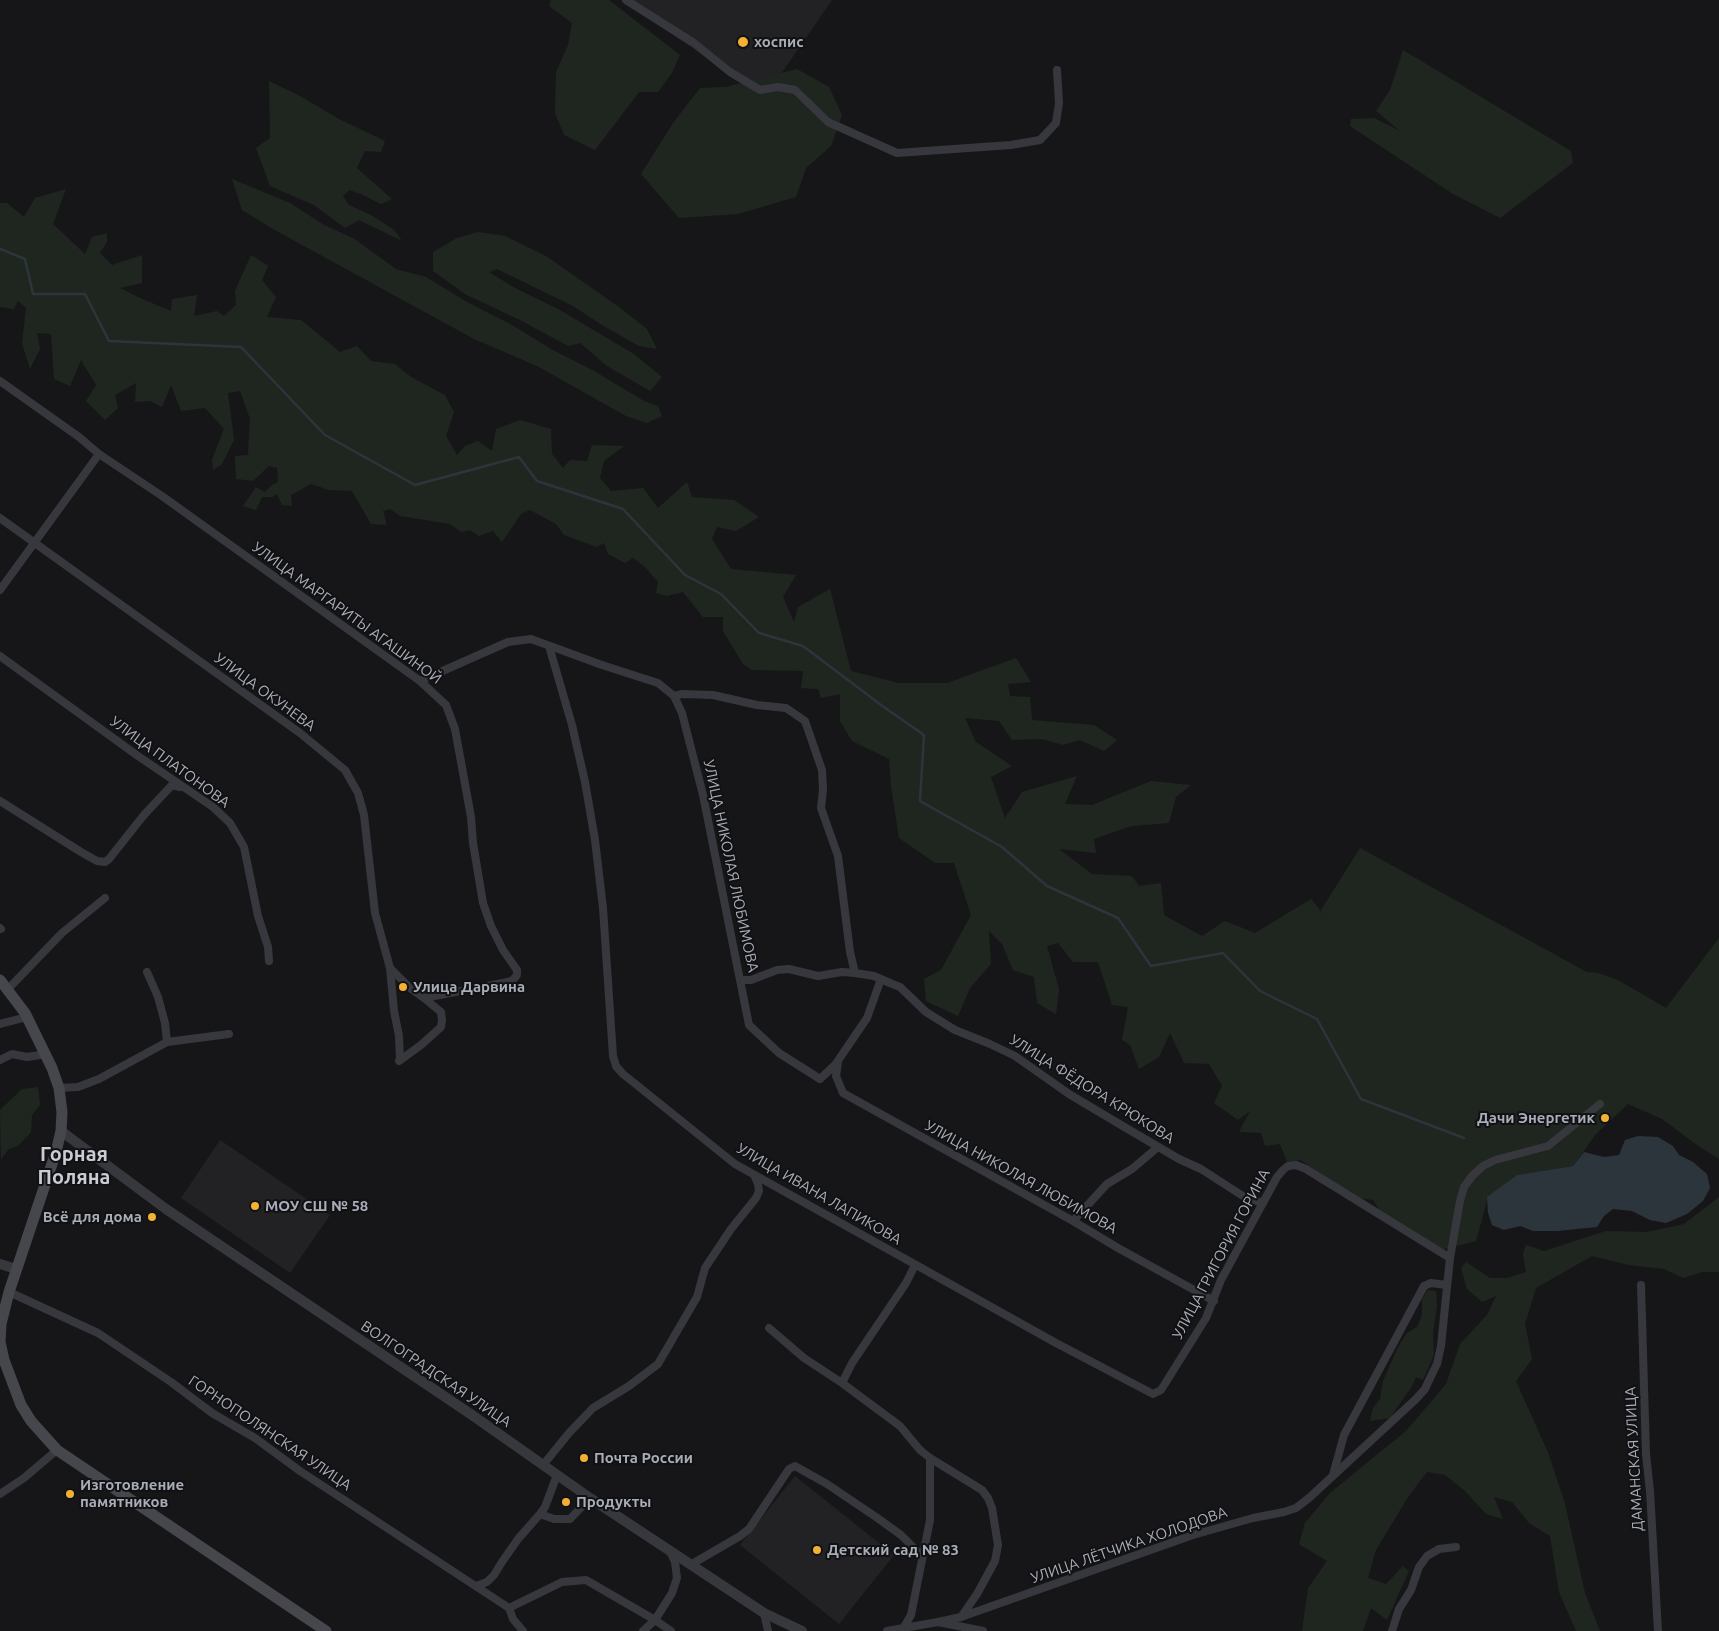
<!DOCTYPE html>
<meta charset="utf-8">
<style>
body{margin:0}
canvas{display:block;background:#161618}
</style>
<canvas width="1719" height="1631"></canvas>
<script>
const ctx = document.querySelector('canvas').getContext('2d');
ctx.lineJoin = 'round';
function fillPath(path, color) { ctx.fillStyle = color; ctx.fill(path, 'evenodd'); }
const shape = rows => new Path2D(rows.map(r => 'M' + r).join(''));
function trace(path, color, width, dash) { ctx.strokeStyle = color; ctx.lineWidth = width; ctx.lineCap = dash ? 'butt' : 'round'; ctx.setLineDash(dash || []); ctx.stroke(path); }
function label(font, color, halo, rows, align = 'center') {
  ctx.font = font + ' Ubuntu,sans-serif'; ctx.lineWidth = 4; ctx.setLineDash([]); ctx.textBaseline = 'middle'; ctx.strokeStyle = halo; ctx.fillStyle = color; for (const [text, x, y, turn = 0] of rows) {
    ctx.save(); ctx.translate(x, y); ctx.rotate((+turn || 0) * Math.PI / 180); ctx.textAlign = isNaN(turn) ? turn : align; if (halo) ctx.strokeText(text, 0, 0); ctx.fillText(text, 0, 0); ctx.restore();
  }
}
fillPath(shape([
 [621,0,832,0,765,97],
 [220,1140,330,1215,290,1273,181,1198],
 [795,1476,894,1555,839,1624,740,1545]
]), '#222225');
fillPath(shape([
 [551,0,609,0,680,55,672,73,658,92,639,92,595,150,564,135,555,113,556,72,568,45,572,23,549,6],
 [1403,50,1571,151,1573,163,1500,218,1453,194,1350,126,1351,119,1374,118,1400,131,1376,111,1390,90],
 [797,69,829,87,842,115,831,146,806,168,796,197,738,214,679,218,641,174,673,123,700,88,726,87],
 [269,81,300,96,339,119,385,141,381,152,365,151,357,168,392,199,381,204,361,194,349,190,343,196,349,205,371,215,394,230,402,241,359,220,345,228,314,205,270,186,256,148,270,138],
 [232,179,290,203,324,225,353,238,396,269,426,277,467,302,512,325,551,349,594,371,644,401,658,406,662,416,647,423,626,416,537,366,474,339,273,229,242,210],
 [66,189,53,224,85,254,92,237,107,233,107,242,100,253,112,265,142,255,142,283,120,288,140,298,171,311,172,299,197,295,194,316,217,311,224,316,236,305,235,291,251,255,268,266,262,280,276,297,267,317,301,320,340,352,357,346,371,361,395,364,411,377,445,395,454,412,446,436,457,455,465,446,478,441,492,451,496,429,520,420,551,429,552,454,563,468,570,460,587,461,592,445,624,446,604,461,600,478,611,491,643,488,658,508,687,482,692,497,734,500,759,517,736,531,717,527,712,539,731,569,796,575,783,597,794,622,798,607,830,589,851,671,898,683,947,683,1016,658,1031,682,1008,684,1010,696,1030,697,1032,720,1094,725,1117,740,1104,751,1080,740,1063,745,1042,739,1012,740,999,721,965,718,976,742,1012,766,991,777,1005,818,1022,792,1077,776,1065,804,1092,805,1151,781,1191,785,1176,797,1169,823,1131,826,1094,839,1096,853,1059,849,1092,874,1132,876,1139,886,1161,883,1164,915,1202,936,1225,921,1255,933,1311,899,1325,916,1321,910,1360,848,1587,972,1598,973,1618,980,1666,1008,1719,938,1719,1159,1697,1145,1662,1119,1628,1104,1596,1134,1573,1166,1517,1175,1488,1197,1476,1241,1433,1252,1383,1215,1373,1200,1342,1196,1333,1182,1301,1160,1287,1162,1280,1144,1265,1146,1261,1133,1239,1132,1250,1111,1238,1120,1214,1103,1222,1086,1209,1064,1184,1063,1170,1033,1159,1057,1139,1069,1130,1045,1122,1040,1128,1007,1112,1005,1098,962,1073,962,1058,943,1047,946,1059,989,1056,1014,1037,1003,1034,977,1013,970,1002,944,989,931,991,964,970,988,958,1016,926,1001,924,979,941,970,971,915,954,863,935,863,899,838,891,786,889,759,852,741,840,721,840,694,821,698,818,689,801,688,803,671,752,670,743,664,723,631,723,617,703,617,683,592,667,596,656,593,658,582,645,567,633,558,625,563,608,554,604,543,597,547,564,535,556,524,530,510,521,514,502,542,493,531,479,536,470,530,461,532,450,524,400,516,390,509,383,511,387,525,371,524,352,491,329,490,311,484,291,495,292,506,282,505,277,494,272,497,262,497,256,510,243,506,256,487,265,492,272,485,278,482,277,468,269,466,253,481,236,479,235,456,248,455,250,419,240,391,228,393,234,440,222,464,213,470,212,460,224,429,205,408,181,411,171,385,162,407,150,401,135,402,136,383,115,395,118,408,105,420,86,401,96,385,81,360,70,386,54,379,51,334,37,333,40,349,30,369,22,343,26,308,18,301,14,309,0,307,0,203,7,203,24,217,35,198],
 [478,232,505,236,546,256,619,307,647,329,657,349,639,346,602,325,573,306,497,269,489,272,515,288,558,309,634,354,662,377,650,391,607,366,580,343,568,346,522,321,465,294,433,271,433,252,457,238],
 [38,1087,40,1105,32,1115,31,1132,18,1146,9,1149,1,1159,0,1110,22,1089],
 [1719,1197,1719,1272,1702,1272,1683,1278,1664,1269,1629,1265,1592,1256,1536,1288,1525,1324,1532,1359,1516,1381,1549,1455,1565,1504,1585,1593,1600,1631,1576,1631,1559,1592,1550,1536,1529,1523,1512,1502,1494,1497,1503,1519,1486,1514,1465,1491,1445,1475,1427,1472,1408,1497,1376,1550,1368,1578,1386,1584,1403,1566,1409,1571,1387,1620,1371,1608,1363,1631,1302,1631,1308,1588,1327,1561,1299,1544,1305,1523,1330,1493,1406,1431,1446,1384,1460,1344,1487,1315,1496,1296,1482,1302,1467,1289,1461,1268,1466,1262,1490,1278,1507,1278,1526,1272,1523,1254,1526,1245,1544,1251,1606,1231,1647,1232,1684,1224],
 [1428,1290,1436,1291,1437,1306,1433,1332,1434,1355,1423,1380,1416,1377,1412,1386,1390,1418,1370,1421,1373,1408,1380,1399,1383,1381,1398,1347,1407,1333,1417,1327,1422,1315,1422,1299]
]), '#1e261f');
fillPath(shape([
 [1638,1136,1658,1137,1673,1146,1679,1155,1693,1162,1707,1174,1710,1188,1703,1201,1687,1214,1666,1223,1650,1220,1632,1211,1613,1209,1604,1216,1597,1227,1557,1231,1533,1231,1520,1226,1504,1230,1492,1225,1488,1213,1487,1197,1517,1175,1573,1166,1584,1152,1604,1157,1619,1155,1625,1140]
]), '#2c353c');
trace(shape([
 [0,249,25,259,33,294,85,294,109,341,241,347,325,435,415,485,519,457,537,481,623,509,685,575,721,594,759,633,803,646,881,705,924,735,920,801,1002,847,1047,886,1118,918,1151,966,1223,953,1260,991,1317,1019,1361,1099,1464,1138]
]), '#2c353c', 2.5);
trace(shape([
 [626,0,694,43,730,72,760,90,778,87,795,90,828,122,897,153,1011,145,1040,140,1056,123,1059,103,1057,70],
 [0,381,79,437,99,454,162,496,420,681,446,705,455,729,471,817,473,843,483,903,491,926,503,950,517,970,517,975,513,980,508,982,424,998,410,988,390,968],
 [0,518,300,733,345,770,358,793,364,815,375,913,390,968,394,1011,399,1036,400,1060],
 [0,590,99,454],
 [549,646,572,725,585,782,595,840,603,908,613,1056,616,1066,623,1074,735,1164,1056,1343,1153,1394,1161,1390,1206,1318,1221,1280,1277,1177,1283,1170,1288,1166,1296,1165,1306,1169,1450,1258],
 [0,656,138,756,213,807,230,823,244,847,258,916,268,947,269,961],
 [420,681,508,642,531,639,602,665,658,683,674,696,682,713,703,795,749,1025,779,1053,820,1079,835,1065,867,1018,881,979],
 [674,696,682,694,713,695,757,705,786,708,805,721,822,770,823,790,821,808,838,856,850,952,855,973],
 [0,801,81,852,97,861,105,862,109,859,144,815,172,785,180,787],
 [0,928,1,929],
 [741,980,751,980,777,970,789,969,818,976,842,972,855,973,874,976,890,983,900,987,926,1012,955,1030,990,1044,1015,1056,1069,1094,1121,1125,1179,1159,1201,1169,1246,1198,1263,1203],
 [8,989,62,933,105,898],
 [0,1024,27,1017],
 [167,1042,229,1034],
 [0,1060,12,1054,27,1057,46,1054],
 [399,1061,421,1045,441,1027,442,1020,441,1012,424,998],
 [838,1062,836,1076,843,1093,1073,1221,1118,1248,1214,1301],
 [59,1088,78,1087,99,1079,167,1042,165,1023,158,997,147,972],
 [1073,1221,1107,1184,1132,1169,1158,1147],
 [1641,1285,1646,1454,1650,1491,1658,1631],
 [9,1292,98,1333,171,1382,212,1413,255,1438,300,1471,509,1608],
 [769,1328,804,1358,842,1383,900,1426,920,1450,930,1458,982,1490,988,1498,992,1508,998,1545,995,1561,977,1594,961,1617],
 [842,1383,852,1363,906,1283,915,1265],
 [543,1465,569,1433,593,1408,629,1386,658,1364,697,1297,705,1268,731,1229,756,1198,759,1191,758,1184,754,1175],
 [1333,1475,1344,1435,1424,1286,1431,1283,1447,1285],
 [0,1494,24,1478,57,1450],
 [540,1514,554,1519,570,1519,590,1498],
 [692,1564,740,1536,749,1529,789,1469,795,1466,827,1484,876,1517,901,1535,922,1556],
 [476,1586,487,1582,494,1575,502,1562,518,1539,540,1514,545,1507,557,1475],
 [764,1613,768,1631],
 [938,1622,961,1617,1193,1535,1253,1518,1284,1512,1296,1508,1309,1498,1416,1399,1425,1389,1431,1376,1437,1364,1441,1346,1450,1258,1460,1201,1464,1187,1473,1175,1483,1166,1495,1160,1548,1146,1600,1104],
 [904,1627,911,1615,930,1520,930,1458],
 [523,1631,513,1619,509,1608,562,1582,586,1580,655,1620,672,1593,677,1578,675,1562,670,1551],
 [643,1631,655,1620,671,1631],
 [887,1631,938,1622,983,1631],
 [1392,1631,1399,1609,1411,1590,1419,1567,1427,1556,1439,1549,1456,1547]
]), '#37383d', 8);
trace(shape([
 [61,1131,166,1209,472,1415,590,1498,764,1613,802,1631],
 [0,1264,16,1269]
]), '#37383d', 10);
trace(shape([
 [0,980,25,1013,52,1068,59,1088,62,1112,61,1131,56,1152,9,1292,1,1324,0,1342,4,1360,21,1405,31,1421,57,1450,326,1631]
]), '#45474d', 11);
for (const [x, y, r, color] of [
 [743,42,6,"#f2b134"],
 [403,987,5,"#f2b134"],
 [1605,1118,5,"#f2b134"],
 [255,1206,5,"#f2b134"],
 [152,1217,5,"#f2b134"],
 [584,1458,5,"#f2b134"],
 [70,1494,5,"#f2b134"],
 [566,1502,5,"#f2b134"],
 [817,1550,5,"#f2b134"]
]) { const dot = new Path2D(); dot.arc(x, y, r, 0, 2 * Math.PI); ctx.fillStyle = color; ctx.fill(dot); trace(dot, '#111113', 2); }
label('bold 15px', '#a8adb8', '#111113', [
 ["хоспис",754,42],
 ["Улица Дарвина",413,987],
 ["Дачи Энергетик",1595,1118,"right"],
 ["МОУ СШ № 58",265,1206],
 ["Всё для дома",142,1217,"right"],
 ["Почта России",594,1458],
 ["Изготовление",80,1485],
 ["памятников",80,1502],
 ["Продукты",576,1502],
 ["Детский сад № 83",827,1550]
], 'left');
label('15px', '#a8adb8', '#111113', [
 ["УЛИЦА МАРГАРИТЫ АГАШИНОЙ",347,613,36],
 ["УЛИЦА ОКУНЕВА",265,692,36],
 ["УЛИЦА ПЛАТОНОВА",170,762,36],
 ["УЛИЦА НИКОЛАЯ ЛЮБИМОВА",731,866,78],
 ["УЛИЦА ФЁДОРА КРЮКОВА",1092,1089,32],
 ["УЛИЦА НИКОЛАЯ ЛЮБИМОВА",1021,1177,29],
 ["УЛИЦА ИВАНА ЛАПИКОВА",819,1194,30],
 ["УЛИЦА ГРИГОРИЯ ГОРИНА",1221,1254,-62],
 ["ВОЛГОГРАДСКАЯ УЛИЦА",436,1374,34],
 ["ГОРНОПОЛЯНСКАЯ УЛИЦА",270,1433,34],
 ["ДАМАНСКАЯ УЛИЦА",1634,1459,-93],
 ["УЛИЦА ЛЁТЧИКА ХОЛОДОВА",1129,1545,-19]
]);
label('bold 20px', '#c9ccd4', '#111113', [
 ["Горная",74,1154],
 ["Поляна",74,1177]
]);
</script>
